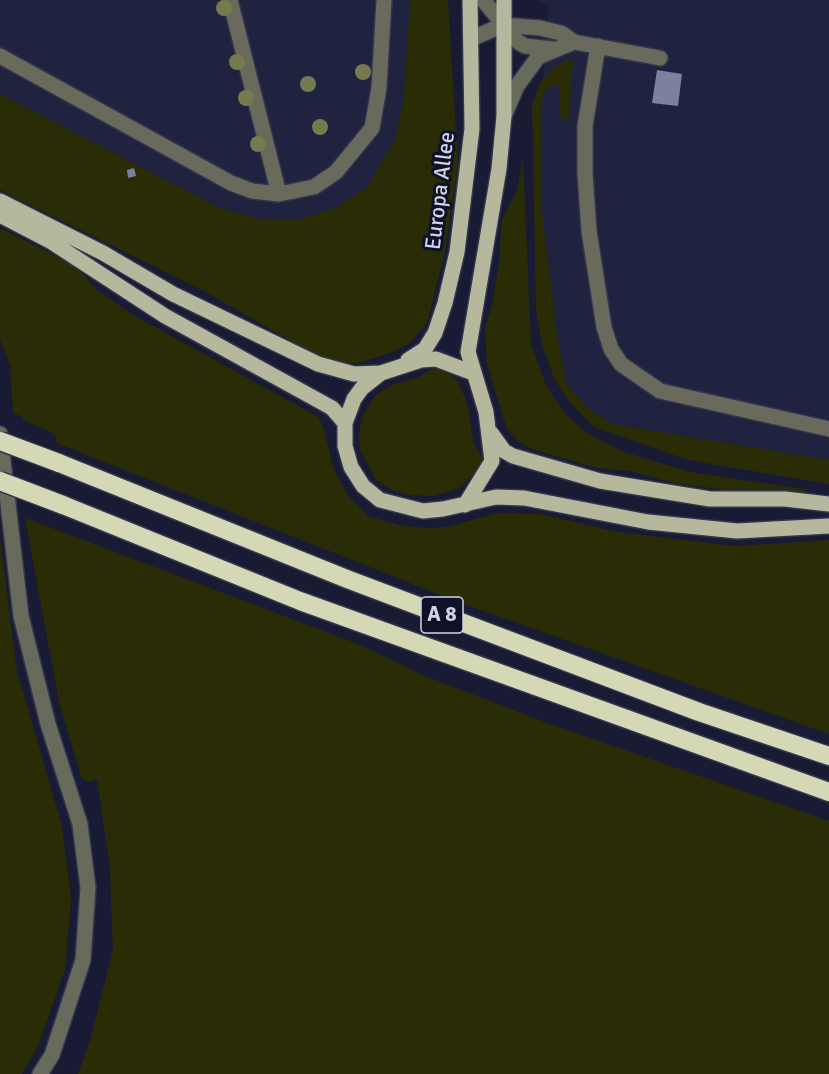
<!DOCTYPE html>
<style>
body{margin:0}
canvas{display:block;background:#181b33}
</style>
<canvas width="829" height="1074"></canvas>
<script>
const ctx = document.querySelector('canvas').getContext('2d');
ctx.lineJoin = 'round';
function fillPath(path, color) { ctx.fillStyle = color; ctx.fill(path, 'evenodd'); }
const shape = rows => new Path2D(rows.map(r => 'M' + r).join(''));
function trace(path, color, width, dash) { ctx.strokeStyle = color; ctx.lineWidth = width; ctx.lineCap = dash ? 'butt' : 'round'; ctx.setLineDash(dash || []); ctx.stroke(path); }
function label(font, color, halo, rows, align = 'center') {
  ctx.font = font + ' Signika,sans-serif'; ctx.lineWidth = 6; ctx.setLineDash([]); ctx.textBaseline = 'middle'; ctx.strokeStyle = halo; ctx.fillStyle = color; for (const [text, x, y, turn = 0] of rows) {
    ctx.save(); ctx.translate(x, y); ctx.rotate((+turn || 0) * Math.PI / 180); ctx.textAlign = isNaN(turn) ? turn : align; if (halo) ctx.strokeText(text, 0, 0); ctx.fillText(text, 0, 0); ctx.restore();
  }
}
fillPath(shape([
 [0,0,410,0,404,96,395,140,367,187,337,207,301,219,264,220,220,208,0,94],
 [535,0,829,0,829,460,612,424,589,409,566,383,557,333,541,204,541,103,549,5]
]), '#202340');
fillPath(shape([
 [410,0,448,0,458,166,444,256,427,323,410,343,393,352,358,363,341,363,305,349,208,293,0,190,0,94,220,208,264,220,301,219,337,207,367,187,395,140,404,96],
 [571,60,576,66,572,67,569,119,561,121,559,85,547,87,541,103,541,204,557,333,566,383,589,409,612,424,829,460,829,484,688,460,594,427,570,403,554,378,542,344,536,311,532,104,540,84,550,71,563,61],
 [523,159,531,344,546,385,566,415,587,433,624,452,690,472,808,490,805,495,734,491,674,483,630,471,596,468,535,450,520,443,507,429,487,364,485,328,492,306,499,263,502,220,517,190],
 [0,228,74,265,98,291,135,316,318,417,324,430,334,470,348,496,368,516,398,525,426,528,447,527,498,513,541,514,617,532,735,546,829,540,829,734,453,600,57,443,56,434,23,420,23,417,13,413,10,365,0,339],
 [435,367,452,375,458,382,468,405,473,443,483,457,476,472,459,488,434,496,408,495,392,490,376,480,360,450,359,432,363,415,376,395,392,385,419,377],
 [25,518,358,644,425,676,547,723,829,821,829,1074,78,1074,90,1041,113,950,110,869,97,779,89,782,82,779,59,702],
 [0,539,17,671,62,826,71,898,65,969,38,1046,22,1074,0,1074]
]), '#2a2c06');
fillPath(shape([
 [657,70,682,74,678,106,652,103],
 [134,168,136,176,128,178,127,170]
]), '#7c819f');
const minor = shape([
 [230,0,279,194],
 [483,0,518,42,525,46,552,49],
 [473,38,503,25,540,28,561,33,574,42,660,58],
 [598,46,585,126,585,173,589,231,604,327,611,349,621,364,660,391,829,429],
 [0,56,231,183,252,191,279,194,314,187,336,172,372,128,379,88,384,0],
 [504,116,517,86,538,57,574,42],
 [0,434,21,616,48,724,80,824,88,888,83,960,52,1055,40,1074]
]);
const major = shape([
 [0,201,103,253,173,294,318,364,354,374,381,373],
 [0,215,50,241,165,316,332,408,345,423],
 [408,360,425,349,435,333,445,303,457,252,472,129,470,0],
 [473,373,436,359,421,360,381,373,362,388,354,399,345,423,345,446,351,467,363,486,380,500,423,511,443,509,496,497,524,498,648,522,737,531,829,526],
 [491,433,504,451,513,456,600,481,710,499,785,499,829,504],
 [465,505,492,461,486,412,468,352,499,169,504,116,504,0]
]);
const highway = shape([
 [59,463,347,579,699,712,829,756],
 [63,505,300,601,829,792]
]);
trace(minor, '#32354c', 18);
trace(major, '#32354c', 18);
trace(highway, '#32354c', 21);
trace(minor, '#686a5c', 15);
trace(major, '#b5b89c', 15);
trace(highway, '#d4d8b5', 18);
const highwayBridge = shape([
 [0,441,59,463],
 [0,481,63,505]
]);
trace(highwayBridge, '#32354c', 21, []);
trace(highwayBridge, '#d4d8b5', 18);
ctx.fillStyle = '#767b4e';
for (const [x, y] of [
 [224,8],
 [237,62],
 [363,72],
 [308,84],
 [246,98],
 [320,127],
 [258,144]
]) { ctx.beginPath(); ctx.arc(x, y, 8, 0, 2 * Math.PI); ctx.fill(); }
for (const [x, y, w] of [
 [442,615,42]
]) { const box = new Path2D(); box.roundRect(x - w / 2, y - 18, w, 36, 4.5); ctx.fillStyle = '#0f1128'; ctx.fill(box); trace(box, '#cfd3e3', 1.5); }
label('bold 21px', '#cfd3e3', null, [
 ["A 8",442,615]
]);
label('22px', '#cfd3e3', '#0f1128', [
 ["Europa Allee",441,191,-83]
]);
</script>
